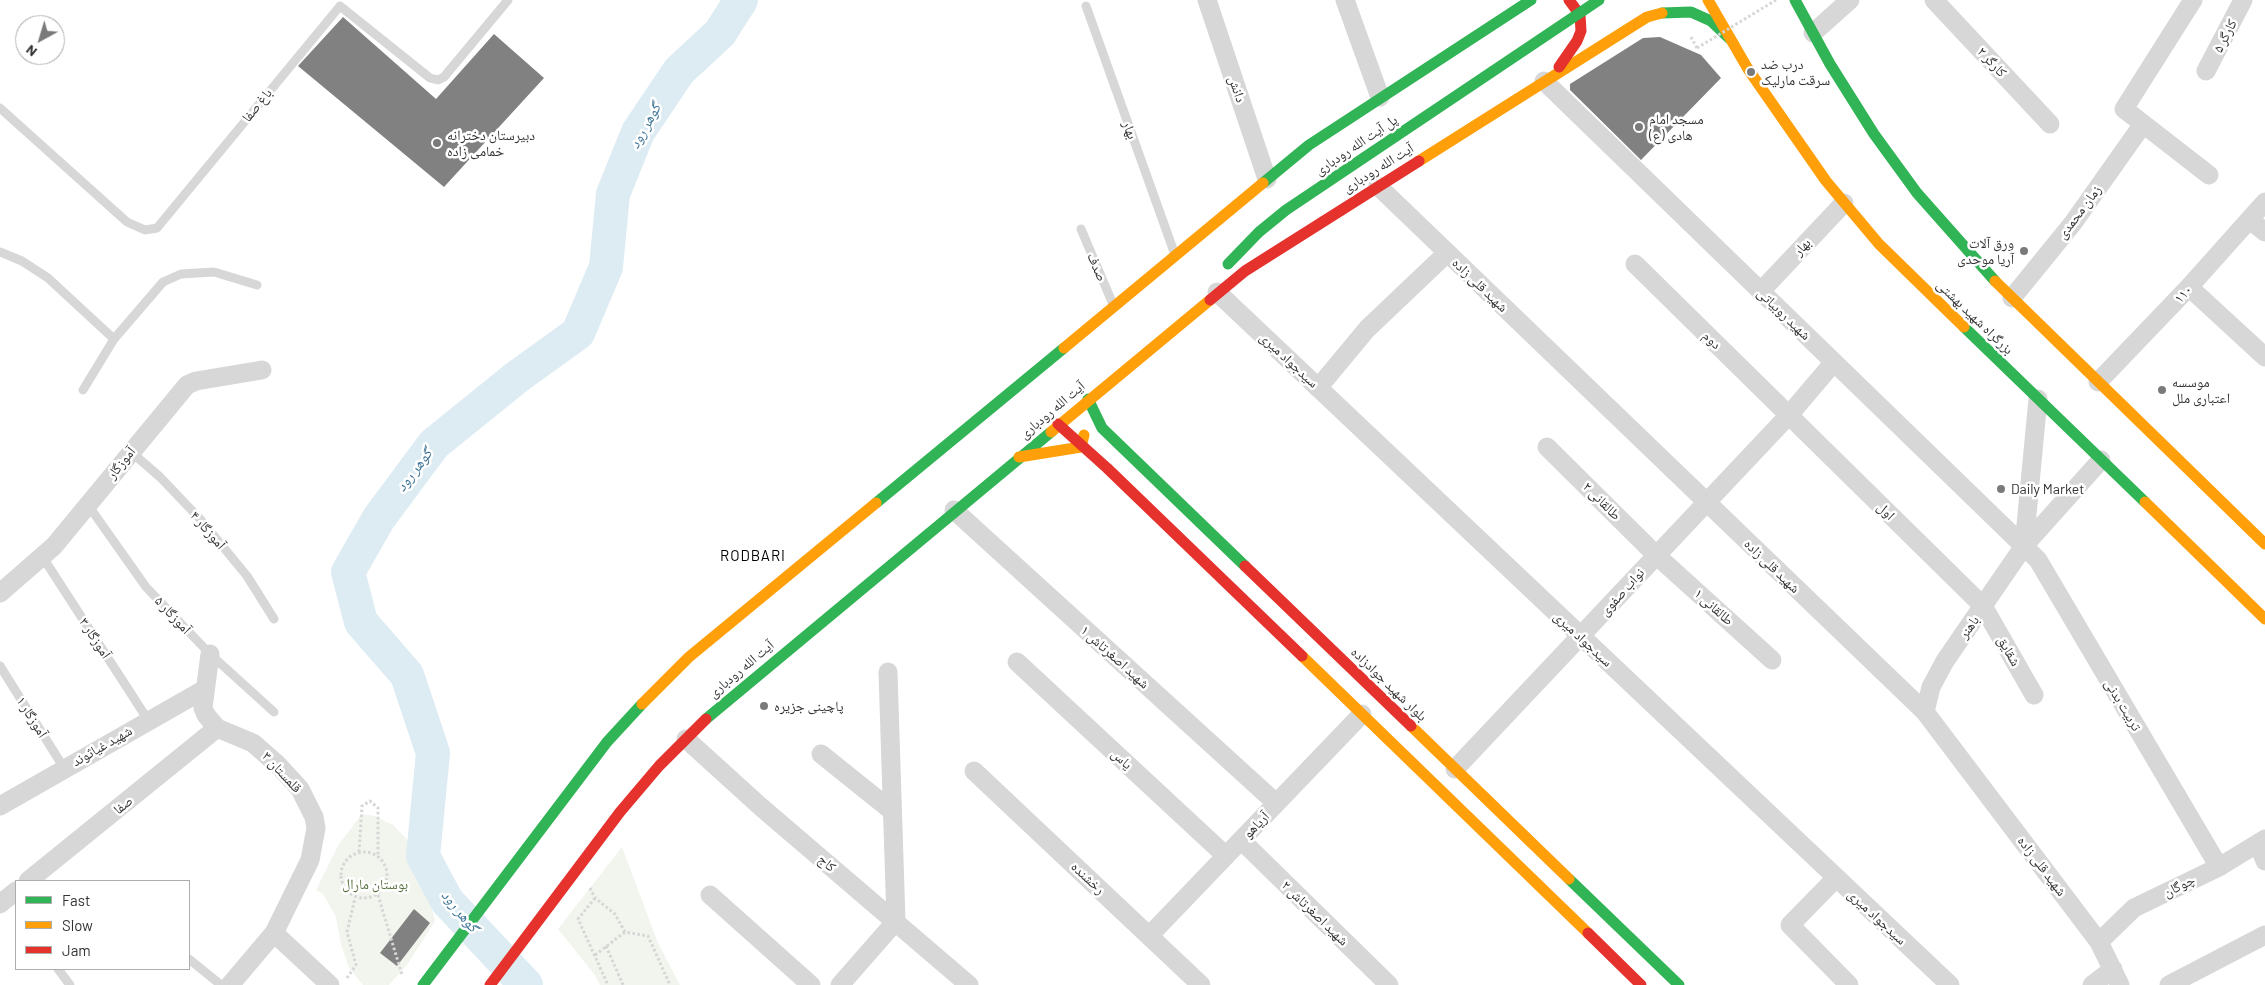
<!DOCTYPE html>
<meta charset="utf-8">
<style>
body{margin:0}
#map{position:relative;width:2265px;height:985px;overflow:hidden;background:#fff;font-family:Barlow,sans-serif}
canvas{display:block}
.legend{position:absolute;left:15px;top:880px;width:175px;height:90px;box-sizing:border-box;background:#fff;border:1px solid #adadad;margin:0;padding:6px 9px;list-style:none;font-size:15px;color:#333}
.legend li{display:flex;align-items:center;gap:10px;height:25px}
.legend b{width:25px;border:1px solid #adadad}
.north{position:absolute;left:15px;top:15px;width:50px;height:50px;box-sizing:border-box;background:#fff;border:1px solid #adadad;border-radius:50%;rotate:219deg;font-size:14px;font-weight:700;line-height:20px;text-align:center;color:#333}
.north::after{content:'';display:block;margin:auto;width:18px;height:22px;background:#7a7a7a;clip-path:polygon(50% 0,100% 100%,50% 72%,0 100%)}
</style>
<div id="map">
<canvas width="2265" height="985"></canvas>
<ul class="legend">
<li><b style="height:6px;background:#30b455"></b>Fast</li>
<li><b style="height:6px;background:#ff9f0a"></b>Slow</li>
<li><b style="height:6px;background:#e5322d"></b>Jam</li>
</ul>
<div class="north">N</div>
</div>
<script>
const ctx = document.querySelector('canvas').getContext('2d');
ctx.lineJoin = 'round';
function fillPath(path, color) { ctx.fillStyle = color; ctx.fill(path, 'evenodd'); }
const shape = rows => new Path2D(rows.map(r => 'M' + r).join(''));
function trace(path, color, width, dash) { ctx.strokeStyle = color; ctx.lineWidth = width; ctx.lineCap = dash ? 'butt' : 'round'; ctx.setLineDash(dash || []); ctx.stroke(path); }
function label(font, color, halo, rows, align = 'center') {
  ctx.font = font + ' Barlow,"Noto Naskh Arabic",sans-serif'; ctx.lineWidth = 5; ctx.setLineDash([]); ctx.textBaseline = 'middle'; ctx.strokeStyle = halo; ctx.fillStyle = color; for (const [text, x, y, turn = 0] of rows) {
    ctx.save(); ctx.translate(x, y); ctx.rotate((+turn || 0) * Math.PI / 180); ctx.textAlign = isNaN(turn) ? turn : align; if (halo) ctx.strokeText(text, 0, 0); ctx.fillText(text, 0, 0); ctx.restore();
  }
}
fillPath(shape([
 [362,814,374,816,393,825,417,850,435,921,407,965,389,985,363,985,349,968,341,944,336,917,323,894,316,890,339,844],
 [622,847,658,943,680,985,600,985,594,974,558,929]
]), '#f1f5ed');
trace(shape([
 [526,985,447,901,423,856,433,753,407,675,361,622,348,572,379,518,434,444,517,377,578,333,606,267,613,194,638,132,679,71,720,33,741,0]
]), '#ddebf3', 34);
fillPath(shape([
 [343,17,436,99,494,34,544,78,444,187,298,66],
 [1660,37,1701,55,1721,78,1641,160,1570,90,1570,84,1643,38],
 [414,909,430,923,397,966,380,953]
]), '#818181');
trace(shape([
 [1691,37,1697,48],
 '341 875a23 23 0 1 1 46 0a23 23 0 1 1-46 0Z',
 [359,852,362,806,370,801,378,808,378,856],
 [590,888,595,898,615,914,625,932,648,936,670,985],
 [378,895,402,975],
 [595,898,578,919,608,985],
 [606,946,623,985],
 [595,955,625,932],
 [347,978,356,965,347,932,355,898]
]), '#d6d6d6', 3, [2.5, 2.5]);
trace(shape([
 [1086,6,1174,252],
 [0,108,127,222,145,230,157,228,340,6,430,78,438,80,444,77,508,0],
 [1081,229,1112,302],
 [0,252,22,261,48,278,114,339],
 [83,390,114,339,163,282,181,274,214,272,257,285],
 [130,451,160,477,201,520,247,576,274,619],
 [88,505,146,587,210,654,274,712],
 [42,556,148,720],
 [0,666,64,768],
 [189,959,221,985],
 [58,969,70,985]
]), '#d7d7d7', 9);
trace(shape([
 [1207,0,1267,179],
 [1345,0,1380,97],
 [1934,0,2050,124],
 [2193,0,2124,109,2209,175],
 [1813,33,1850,0],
 [2206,71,2243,0],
 [1544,81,2038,560,2219,867],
 [1378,186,1925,712,2099,942,2120,985],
 [2250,220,2265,232],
 [1635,264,1983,606,2034,695],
 [2189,287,2265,357],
 [1761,291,1844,203],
 [1217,292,1950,985],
 [2012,298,2073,223,2143,124],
 [2098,382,2189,287,2265,202],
 [1318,388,1367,329,1447,253],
 [1547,447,1656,555,1772,660],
 [954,510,1276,803],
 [2024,546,2038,399],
 [0,593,54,546,187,385,196,381,262,370],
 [210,654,203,708,206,715,217,728,253,743,278,765,300,789,314,817,316,828,310,860,274,933,230,985],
 [1017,662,1226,856],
 [1925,712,1931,687,1945,661,2024,546,2101,460],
 [686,739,761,807,969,985],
 [821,754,892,811],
 [1455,769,1789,415,1834,362],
 [974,771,1201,985],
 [0,806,205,689],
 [1241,840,1389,985],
 [2258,843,2265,861],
 [1836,878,1790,925,1849,985],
 [28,881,217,728],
 [710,895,811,985],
 [0,904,16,891],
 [274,933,330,985],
 [1149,936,1362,714],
 [2099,942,2134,908,2219,867,2265,839],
 [840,985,896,921,888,672],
 [2092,985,2113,969],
 [2169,985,2265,935]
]), '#d7d7d7', 19);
trace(shape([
 [1795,0,1830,64,1874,134,1917,193,1995,281],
 [1662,13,1691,12,1711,21,1730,39],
 [1263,183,1309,145,1531,0],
 [1964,327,2145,502],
 [1088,399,1102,428,1245,566],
 [876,503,1064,348],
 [706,719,1051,432],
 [1569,879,1679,985],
 [423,985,607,742,642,704]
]), '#30b455', 11);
trace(shape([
 [1708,0,1748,69,1826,181,1879,244,1964,327],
 [1419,161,1647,17,1662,13],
 [1995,281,2265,544],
 [1064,348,1263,183],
 [1051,432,1210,300],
 [1019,457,1081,447,1084,435],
 [2145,502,2265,619],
 [1302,656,1588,933],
 [642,704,689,657,876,503],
 [1411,726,1569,879]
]), '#ff9f0a', 11);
trace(shape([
 [1559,67,1577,41,1581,31,1580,15,1569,0],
 [1210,300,1245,271,1419,161],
 [1058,424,1107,468,1302,656],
 [1245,566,1411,726],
 [1588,933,1641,985],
 [490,985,620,812,659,766,706,719]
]), '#e5322d', 11);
trace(shape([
 [1697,48,1776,0]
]), '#d6d6d6', 3, [2.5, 2.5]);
trace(shape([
 [1228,264,1259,232,1286,210,1599,0]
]), '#30b455', 11);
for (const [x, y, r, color] of [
 [1751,72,5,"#7a7a7a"],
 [1639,127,5,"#7a7a7a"],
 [437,143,5,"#7a7a7a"],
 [2024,251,5,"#7a7a7a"],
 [2162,390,5,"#7a7a7a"],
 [2001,489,5,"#7a7a7a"],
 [764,706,5,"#7a7a7a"]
]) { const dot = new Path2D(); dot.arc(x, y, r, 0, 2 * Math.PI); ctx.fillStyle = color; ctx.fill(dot); trace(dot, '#fff', 2); }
label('14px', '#333', '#fff', [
 ["کارگر ۵",2225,36,-63],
 ["کارگر ۲",1992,62,47],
 ["دانش",1237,89,71],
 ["باغ صفا",257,105,-51],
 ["بهار",1130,130,70],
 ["پل آیت الله رودباری",1356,145,-34],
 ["آیت الله رودباری",1378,168,-32],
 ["زمان محمدی",2079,212,-53],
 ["بهار",1802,247,-47],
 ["صدف",1097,267,67],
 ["شهید قلی زاده",1480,285,44],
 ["۱۱۰",2183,294,-47],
 ["شهید روبیاتی",1784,314,44],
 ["بزرگراه شهید بهشتی",1975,317,44],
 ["دوم",1712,340,44],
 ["سیدجواد میری",1289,360,43],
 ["آیت الله رودباری",1052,410,-40],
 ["آموزگار",121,463,-51],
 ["طالقانی ۲",1602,501,45],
 ["اول",1886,511,45],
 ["آموزگار ۴",208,530,49],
 ["شهید قلی زاده",1772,566,44],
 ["نواب صفوی",1622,592,-48],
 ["طالقانی ۱",1714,607,42],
 ["آموزگار ۵",173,615,47],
 ["باهنر",1969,627,-55],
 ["آموزگار ۳",95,638,57],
 ["سیدجواد میری",1583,639,43],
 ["شقایق",2009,651,60],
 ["شهید اصغرتاش ۱",1115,657,42],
 ["آیت الله رودباری",741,669,-40],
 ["بلوار شهید جوادزاده",1389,684,44],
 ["تربیت بدنی",2123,705,59],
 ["آموزگار ۱",32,717,58],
 ["شهید غیاثوند",102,746,-30],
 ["یاس",1122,759,43],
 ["قلمستان ۳",282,772,47],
 ["صفا",123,805,-39],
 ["آریاهو",1256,825,-46],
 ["کاج",827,863,40],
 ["شهید قلی زاده",2042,866,53],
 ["رخشنده",1088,878,43],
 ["چوگان",2179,886,-26],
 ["شهید اصغرتاش ۲",1315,913,44],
 ["سیدجواد میری",1877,917,43]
]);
label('14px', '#333', '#fff', [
 ["درب ضد",1761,64],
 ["سرقت مارلیک",1761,80],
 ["مسجد امام",1649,119],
 ["هادی (ع)",1649,135],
 ["دبیرستان دخترانه",447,135],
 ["خمامی زاده",447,151],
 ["ورق آلات",2014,243,"right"],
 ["آریا موحدی",2014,259,"right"],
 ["موسسه",2172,382],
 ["اعتباری ملل",2172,398],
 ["Daily Market",2011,489],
 ["پاچینی جزیره",774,706]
], 'left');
label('14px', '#56703f', '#fff', [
 ["بوستان مارال",375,884]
]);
label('italic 15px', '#3f7597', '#fff', [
 ["گوهر رود",645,126,-61],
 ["گوهر رود",414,470,-53],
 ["گوهر رود",460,911,51]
]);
ctx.letterSpacing = '1px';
label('15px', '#000', '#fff', [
 ["RODBARI",753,556]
]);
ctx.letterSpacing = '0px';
</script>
